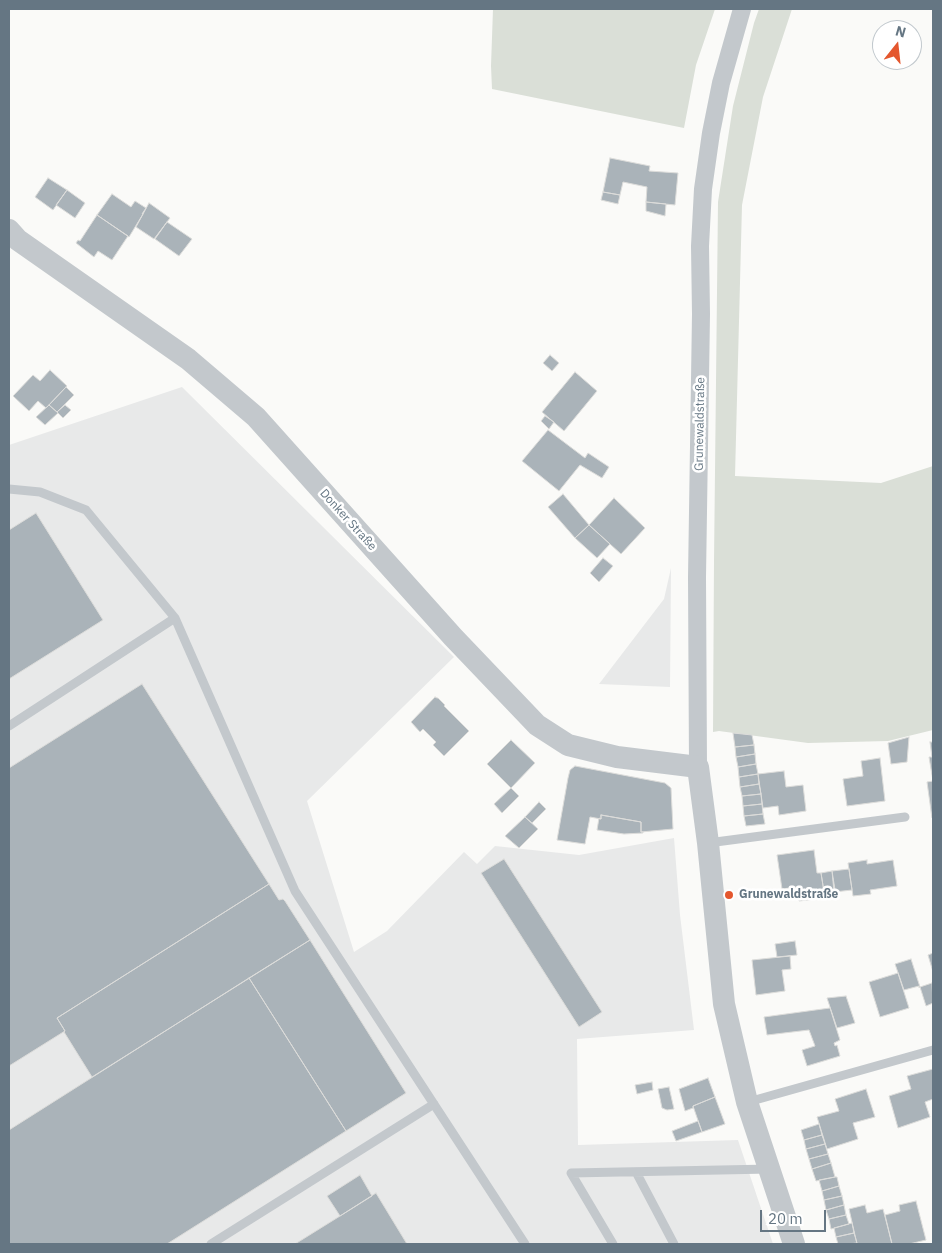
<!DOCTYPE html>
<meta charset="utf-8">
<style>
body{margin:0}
#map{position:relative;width:942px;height:1253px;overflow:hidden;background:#fafaf8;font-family:"IBM Plex Sans",sans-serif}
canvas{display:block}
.frame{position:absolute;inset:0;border:10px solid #657683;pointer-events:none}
.north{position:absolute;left:872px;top:20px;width:50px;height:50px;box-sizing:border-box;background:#fff;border:1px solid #c1c8cd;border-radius:50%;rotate:16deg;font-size:14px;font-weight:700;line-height:20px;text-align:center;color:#657683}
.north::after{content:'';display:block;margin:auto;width:18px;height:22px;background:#e4572e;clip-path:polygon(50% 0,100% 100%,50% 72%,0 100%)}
.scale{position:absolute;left:760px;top:1210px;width:66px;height:22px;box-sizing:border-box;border:2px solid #657683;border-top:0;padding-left:6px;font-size:15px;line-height:18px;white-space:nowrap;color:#657683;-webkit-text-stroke:4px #fff;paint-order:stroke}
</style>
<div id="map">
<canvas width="942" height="1253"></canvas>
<div class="frame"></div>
<div class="north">N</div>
<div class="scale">20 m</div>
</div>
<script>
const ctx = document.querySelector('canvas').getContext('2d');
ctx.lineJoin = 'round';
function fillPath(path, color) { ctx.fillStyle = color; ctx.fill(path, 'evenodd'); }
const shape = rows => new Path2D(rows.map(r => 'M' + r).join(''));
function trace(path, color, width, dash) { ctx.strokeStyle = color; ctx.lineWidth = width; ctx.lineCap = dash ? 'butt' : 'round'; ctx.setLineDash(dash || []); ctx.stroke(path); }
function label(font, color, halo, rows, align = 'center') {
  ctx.font = font + ' "IBM Plex Sans",sans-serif'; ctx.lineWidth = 5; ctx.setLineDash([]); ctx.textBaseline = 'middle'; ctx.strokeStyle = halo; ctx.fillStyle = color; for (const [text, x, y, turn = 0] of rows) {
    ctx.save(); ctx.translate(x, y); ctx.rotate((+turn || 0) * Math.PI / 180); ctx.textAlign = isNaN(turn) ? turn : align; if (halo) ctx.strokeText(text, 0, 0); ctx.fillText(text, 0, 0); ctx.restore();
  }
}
fillPath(shape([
 [182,387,454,657,307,801,354,952,387,931,464,852,477,864,495,846,579,855,674,838,680,915,694,1030,577,1039,578,1145,738,1140,773,1244,9,1244,9,445],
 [671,568,670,687,599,684,664,599]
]), '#e8e9e9');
fillPath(shape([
 [493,9,715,9,696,65,684,128,492,89,491,66],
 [759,9,792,9,763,97,742,205,735,476,881,483,933,466,933,730,888,741,808,743,719,731,713,732,714,561,718,202,733,106,754,23]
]), '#dadfd7');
const building = shape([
 [610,158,650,166,649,171,678,173,675,205,646,202,647,187,623,182,620,195,603,192,610,158],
 [48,178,67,190,53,210,35,197,48,178],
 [67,190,85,203,75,218,56,205,67,190],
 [603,192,620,195,618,204,601,200,603,192],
 [112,194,131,207,135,201,146,208,142,214,143,214,129,237,97,215,112,194],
 [646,202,666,204,665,216,646,211,646,202],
 [149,203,170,218,154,239,136,227,149,203],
 [97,215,128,236,112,260,98,251,94,257,76,243,78,240,80,241,97,215],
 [167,222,192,239,179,256,155,239,167,222],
 [550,355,559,363,552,371,543,363,550,355],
 [50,370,67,386,46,408,38,401,29,411,13,396,33,375,40,381,50,370],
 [575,372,597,391,564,431,542,412,575,372],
 [66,387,74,395,57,412,49,405,66,387],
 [49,405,58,413,45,425,36,417,49,405],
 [65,405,71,410,63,418,57,412,65,405],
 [545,416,554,422,549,429,541,421,545,416],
 [548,430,585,458,588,453,609,467,602,478,580,465,559,491,522,461,548,430],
 [563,494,589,525,575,538,548,507,563,494],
 [614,498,645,528,621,554,589,525,614,498],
 [36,513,103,620,9,679,9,530,36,513],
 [589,525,610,544,597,558,575,538,589,525],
 [603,558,613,566,599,582,590,573,603,558],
 [142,684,269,884,57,1018,65,1031,9,1066,9,768,142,684],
 [435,697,437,698,438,698,445,705,444,706,469,731,444,756,433,745,436,742,423,729,420,732,411,722,435,697],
 [733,733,752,735,754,745,735,747,733,733],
 [909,737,907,762,891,764,888,743,909,737],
 [511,740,535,763,511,788,487,764,511,740],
 [930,742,933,742,933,781,929,757,932,757,930,742],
 [754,745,755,754,736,757,735,747,754,745],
 [755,754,756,764,738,767,736,757,755,754],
 [880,758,885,801,847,806,843,779,863,776,861,761,880,758],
 [756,764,758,774,739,777,738,767,756,764],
 [575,766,665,783,671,788,673,829,641,832,641,822,601,815,601,819,590,817,585,844,557,840,568,778,570,770,575,766],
 [784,771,786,787,803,785,806,811,779,815,778,806,763,808,758,774,784,771],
 [758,774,759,784,740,787,739,777,758,774],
 [933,781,933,818,932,818,927,782,933,781],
 [759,784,761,794,742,796,740,787,759,784],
 [511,788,519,796,502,813,494,804,511,788],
 [761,794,762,804,743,806,742,796,761,794],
 [539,802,546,809,532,823,525,817,539,802],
 [762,804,763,814,744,816,743,806,762,804],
 [763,814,765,824,746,826,744,816,763,814],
 [601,815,641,822,641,832,643,832,643,833,624,834,597,830,599,818,601,819,601,815],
 [525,817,538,829,519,848,505,836,525,817],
 [814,850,817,873,821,873,825,898,799,901,797,887,782,889,777,855,814,850],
 [504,859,602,1012,579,1027,481,873,504,859],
 [867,860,867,864,893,860,897,886,870,890,871,894,853,896,848,863,867,860],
 [849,869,852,890,834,892,832,871,849,869],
 [832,871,836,896,825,898,821,873,832,871],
 [269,884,279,900,283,899,285,901,310,940,92,1077,64,1032,65,1031,57,1018,269,884],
 [310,940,406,1093,346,1131,249,978,310,940],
 [795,941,797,955,777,957,775,944,795,941],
 [933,953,933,972,928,955,933,953],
 [790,956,791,969,782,970,785,991,756,995,752,960,790,956],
 [911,959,920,987,919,988,919,986,904,990,895,964,911,959],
 [898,973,909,1008,880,1017,869,982,898,973],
 [249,978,346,1131,167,1244,9,1244,9,1130,249,978],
 [932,983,933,1003,926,1006,920,987,932,983],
 [846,996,855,1023,837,1028,827,998,846,996],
 [830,1008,840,1040,834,1043,835,1046,837,1045,840,1056,807,1066,802,1050,815,1046,809,1030,767,1035,764,1017,830,1008],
 [933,1069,933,1099,925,1102,930,1117,898,1128,889,1096,911,1089,907,1076,933,1069],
 [708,1078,715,1097,693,1106,693,1108,685,1111,679,1089,708,1078],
 [652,1082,653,1090,637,1094,635,1085,652,1082],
 [669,1087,674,1109,667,1110,662,1108,658,1089,669,1087],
 [866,1089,875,1117,853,1123,858,1139,827,1149,817,1117,839,1111,835,1099,866,1089],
 [715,1097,725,1124,702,1132,693,1106,715,1097],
 [698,1121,702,1132,676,1141,672,1131,698,1121],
 [819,1124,822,1135,804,1140,801,1130,819,1124],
 [822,1135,825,1144,806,1149,804,1140,822,1135],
 [825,1144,828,1154,809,1159,806,1149,825,1144],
 [828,1154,831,1163,812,1169,809,1159,828,1154],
 [831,1163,835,1177,816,1181,812,1169,831,1163],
 [360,1175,372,1196,340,1216,327,1196,360,1175],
 [835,1177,837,1177,839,1186,822,1191,819,1180,835,1177],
 [839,1186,842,1196,824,1200,822,1191,839,1186],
 [376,1193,407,1244,295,1244,340,1216,376,1193],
 [842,1196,844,1205,826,1210,824,1200,842,1196],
 [916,1201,926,1240,909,1244,892,1244,885,1215,900,1211,899,1205,916,1201],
 [844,1205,846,1215,829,1219,826,1210,844,1205],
 [865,1205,867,1213,883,1209,892,1244,857,1244,849,1209,865,1205],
 [846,1215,849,1224,831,1229,829,1219,846,1215],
 [852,1223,854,1233,836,1237,834,1228,852,1223],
 [854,1233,857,1243,849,1244,838,1244,836,1237,854,1233]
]);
fillPath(building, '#aab3b9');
trace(building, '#dcdcda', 1);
trace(shape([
 [9,489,40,492,86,510,175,618,295,891,525,1244],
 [9,726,175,618],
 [708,843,905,817],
 [748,1102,933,1050],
 [636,1172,674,1244],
 [211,1244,434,1104],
 [613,1244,571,1173,770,1169]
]), '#c3c8cc', 9);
trace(shape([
 [698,767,697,577,701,314,700,246,703,189,711,133,721,83,742,9]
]), '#c3c8cc', 18);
trace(shape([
 [9,230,18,240,188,359,256,417,453,637,537,725,568,745,617,757,698,767,708,843,724,1004,747,1102,794,1244]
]), '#c3c8cc', 22);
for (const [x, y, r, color] of [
 [729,895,5,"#e4572e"]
]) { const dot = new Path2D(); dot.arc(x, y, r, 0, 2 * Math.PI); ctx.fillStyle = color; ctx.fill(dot); trace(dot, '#fff', 2); }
label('12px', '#657683', '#fff', [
 ["Grunewaldstraße",700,424,-89],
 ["Donker Straße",348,520,48]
]);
label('bold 12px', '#657683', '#fff', [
 ["Grunewaldstraße",739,895]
], 'left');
</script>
